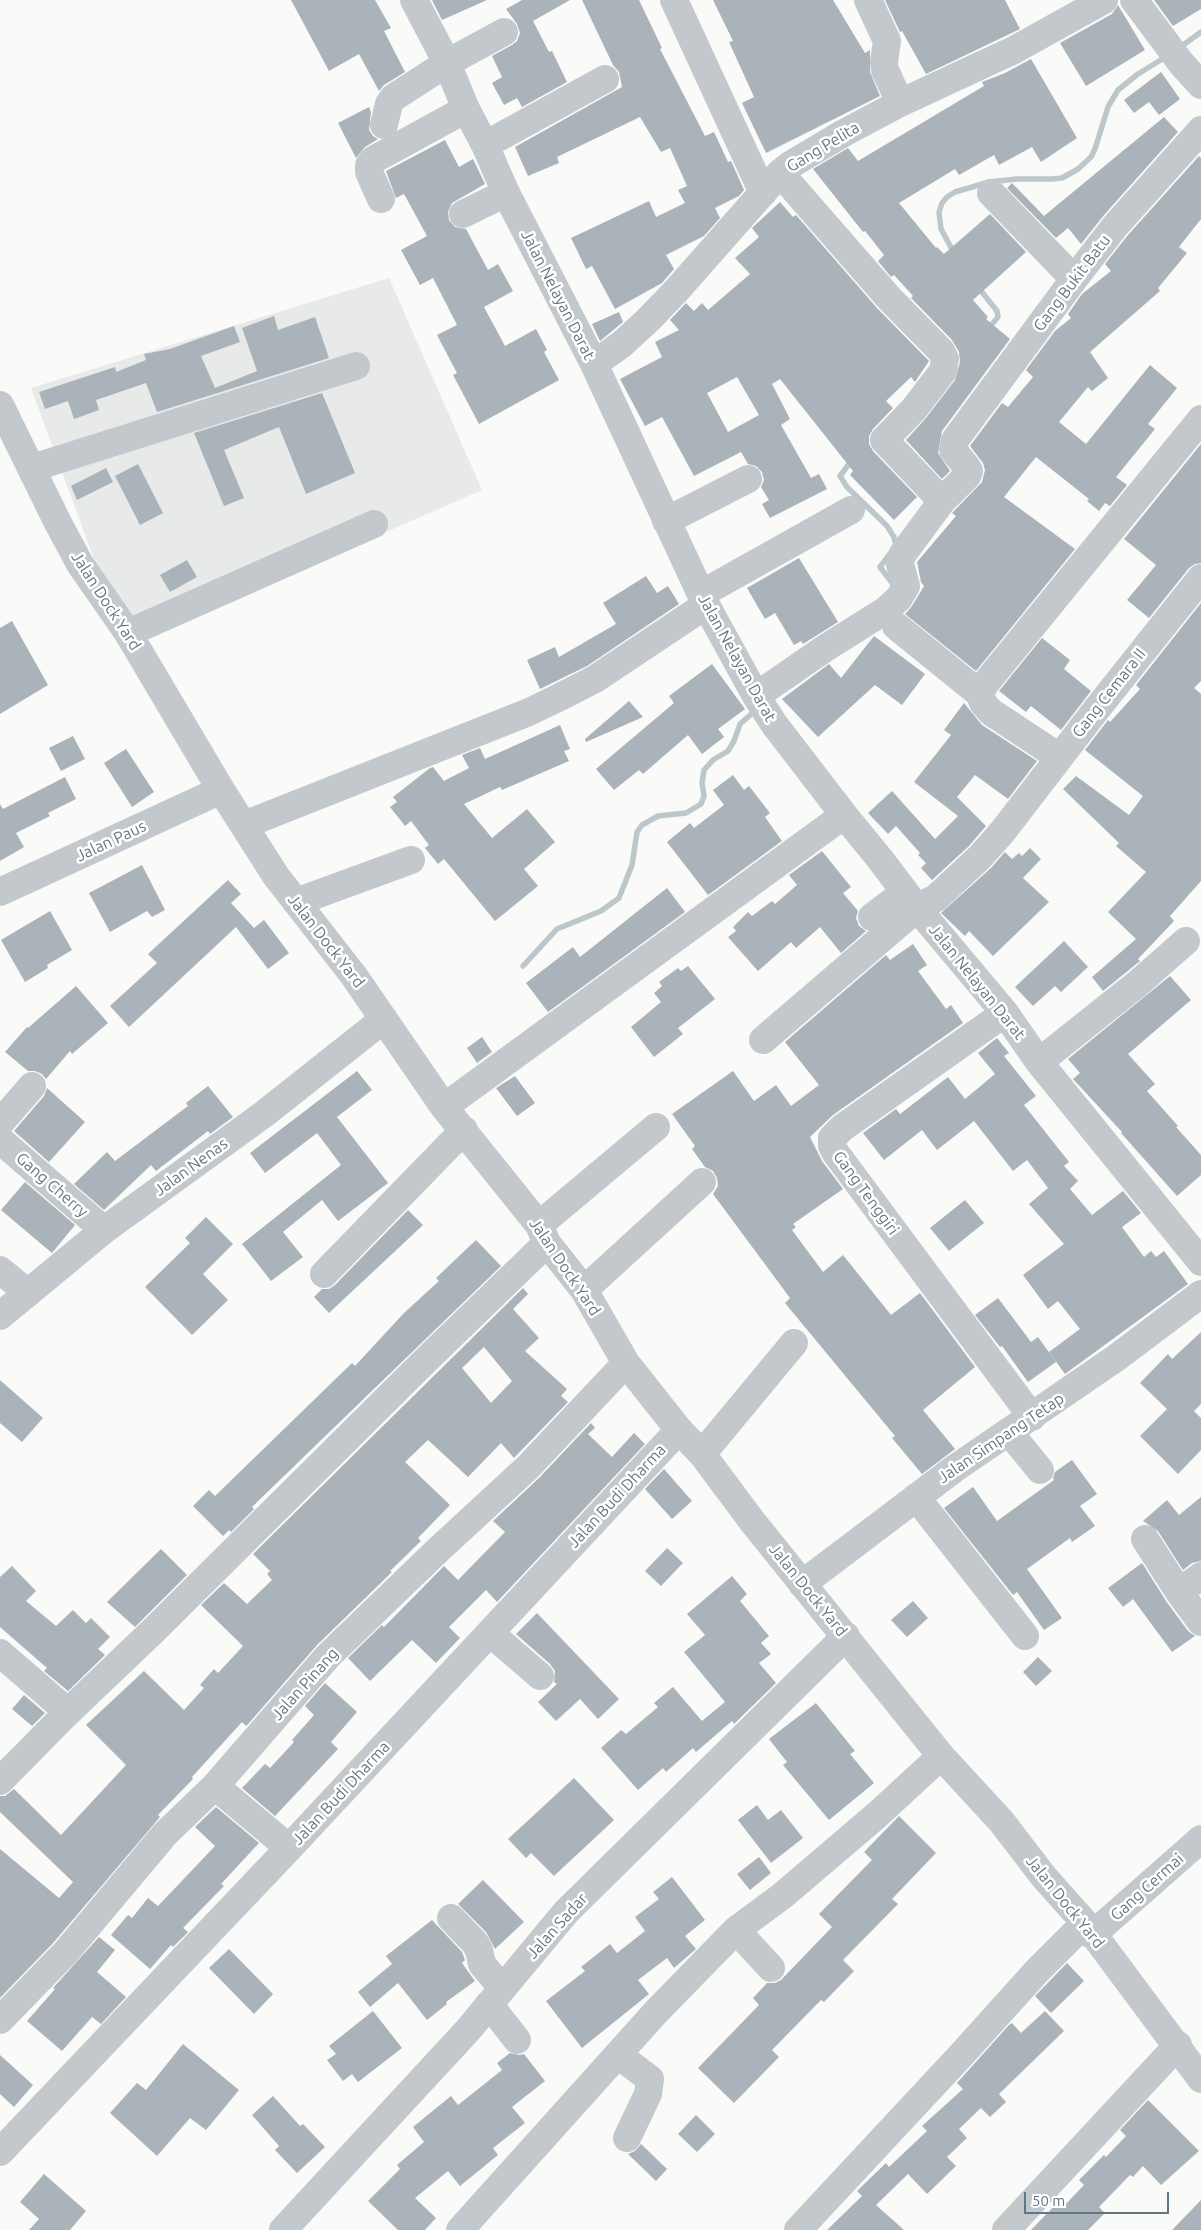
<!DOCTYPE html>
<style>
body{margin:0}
#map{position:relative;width:1201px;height:2230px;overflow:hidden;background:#fafaf8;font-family:Ubuntu,sans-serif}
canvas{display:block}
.scale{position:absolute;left:1024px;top:2192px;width:145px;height:22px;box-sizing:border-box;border:2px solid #657683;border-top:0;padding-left:6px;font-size:15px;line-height:18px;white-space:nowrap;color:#657683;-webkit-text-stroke:4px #fff;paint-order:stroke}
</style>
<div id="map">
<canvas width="1201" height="2230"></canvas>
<div class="scale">50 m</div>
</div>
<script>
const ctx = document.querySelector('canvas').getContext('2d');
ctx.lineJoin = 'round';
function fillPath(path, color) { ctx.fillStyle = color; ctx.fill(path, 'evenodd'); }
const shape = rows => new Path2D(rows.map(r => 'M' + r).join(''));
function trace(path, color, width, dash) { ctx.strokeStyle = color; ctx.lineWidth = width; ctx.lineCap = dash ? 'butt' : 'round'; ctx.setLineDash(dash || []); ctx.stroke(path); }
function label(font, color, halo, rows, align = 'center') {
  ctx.font = font + ' Ubuntu,sans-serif'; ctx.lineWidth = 5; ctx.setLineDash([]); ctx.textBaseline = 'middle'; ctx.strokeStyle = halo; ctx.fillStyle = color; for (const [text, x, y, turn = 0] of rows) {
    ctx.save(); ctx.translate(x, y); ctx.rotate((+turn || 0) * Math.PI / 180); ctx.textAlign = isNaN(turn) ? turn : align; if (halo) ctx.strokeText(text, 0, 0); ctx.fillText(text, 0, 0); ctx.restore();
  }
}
fillPath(shape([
 [389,278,482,490,126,646,31,388]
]), '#e8e9e9');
trace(shape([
 [1179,48,1201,32],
 [954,253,941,229,939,212,942,203,947,197,955,192,989,182,1017,179,1053,179,1062,178,1078,169,1091,157,1095,149,1108,107,1118,90,1138,74,1167,56],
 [978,287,997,311,998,317,988,329],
 [852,460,840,476,847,487,887,526,894,537,896,546,880,567,896,588],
 [523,966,557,929,601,911,619,898,632,865,637,832,642,825,658,816,686,813,701,804,704,796,702,783,704,770,713,760,728,751,734,741,740,724,757,709]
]), '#bbc7cb', 5.5);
fillPath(shape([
 [291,0,375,0,391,28,384,31,405,72,384,85,379,91,359,54,329,71],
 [432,0,487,0,442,20],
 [522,0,570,0,533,21,549,52,552,51,567,82,522,107,517,98,504,105,492,83,502,77,492,56,512,45,517,41,520,33,517,24,506,9],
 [582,0,639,0,662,48,660,49,705,136,714,132,728,162,731,161,744,190,739,196,715,208,720,218,704,236,666,255,674,269,662,283,615,309,592,266,586,269,571,238,649,201,656,217,685,203,678,190,687,186,670,148,661,152,640,117,557,157,559,163,528,176,515,147,622,87,619,72,613,65],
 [713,0,833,0,865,53,870,50,870,72,880,96,766,153,742,103,754,97,729,42,733,41],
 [885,0,1005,0,1020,29,926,74,902,31,900,32],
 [1154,0,1201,0,1201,9,1173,26],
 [1118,5,1145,50,1086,86,1060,43,1112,14],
 [1031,59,1077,138,1041,162,1032,147,999,165,994,155,959,175,955,169,899,203,936,248,937,247,944,254,990,214,1026,252,973,300,988,317,986,319,1010,339,942,431,938,453,950,471,942,479,906,440,926,418,955,380,960,362,959,352,952,340,911,298,913,296,894,275,891,277,878,261,884,255,865,231,863,232,813,169,848,148,858,161,984,86,982,82,1005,73],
 [1161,72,1180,99,1159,115,1149,102,1134,113,1124,100],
 [369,107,371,112,369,130,373,136,378,139,365,147,356,158,338,123],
 [1164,117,1178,132,1104,215,1081,244,1068,228,1056,238,1007,188,1012,183,1044,216],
 [445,140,459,167,473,159,485,184,452,203,448,212,449,220,455,227,466,229,488,270,498,264,513,291,484,307,505,346,536,329,547,350,544,352,559,380,479,424,453,375,457,373,437,335,457,325,433,278,420,285,401,250,427,236,404,194,396,198,386,171],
 [1199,156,1201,158,1201,219,1179,247,1187,253,1158,288,1160,291,1090,352,1108,378,1092,391,1088,387,1059,422,1086,444,1150,365,1177,388,1148,424,1155,429,1116,477,1127,485,1110,506,1105,503,1099,511,1087,501,1089,499,1036,457,1004,497,1075,549,976,671,905,614,912,606,924,586,921,582,917,562,956,516,952,513,954,511,982,482,985,470,983,463,970,446,1002,403,1008,407,1033,377,1026,370,1055,331,1071,318,1068,314,1082,294,1111,271,1105,264,1128,235],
 [780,202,793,217,796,215,877,308,929,361,915,382,911,377,886,401,893,408,873,429,869,436,869,444,873,451,917,497,894,520,850,475,853,471,780,379,772,384,790,419,781,425,811,478,819,474,827,489,770,518,762,504,769,500,761,487,764,480,762,472,756,466,748,464,741,452,694,476,662,417,645,426,620,379,662,357,655,342,679,330,670,320,686,303,694,311,702,303,708,310,750,274,735,258,759,237,752,228],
 [737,377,759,415,728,432,707,393],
 [619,312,623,322,600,341,592,324],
 [274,316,278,330,315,317,329,358,157,412,146,383,96,400,99,410,74,419,68,401,45,409,39,392,115,367,116,372,146,360,144,354,170,349,234,326,240,342,201,356,215,388,257,371,242,328],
 [322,393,355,473,306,494,279,427,224,450,244,498,224,506,194,433],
 [1201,444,1201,563,1195,564,1189,568,1149,618,1127,600,1156,565,1124,539],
 [138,464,163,513,140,525,115,476],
 [106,468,113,482,77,500,71,486],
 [799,558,838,622,803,644,801,641,794,645,775,613,765,619,747,588],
 [187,560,197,577,170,592,160,575],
 [646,576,657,593,668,586,679,604,587,666,540,689,527,660,555,647,559,657,616,624,603,603],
 [1201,603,1201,681,1194,688,1201,694,1201,881,1170,916,1174,921,1138,959,1140,961,1103,991,1092,977,1136,939,1108,912,1146,872,1116,846,1119,843,1063,789,1076,776,1129,815,1143,796,1085,750,1108,720,1110,722,1140,689,1136,685],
 [12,621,48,685,0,714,0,628],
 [874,636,925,674,902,705,875,685,818,737,782,699,829,664,841,678],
 [1042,638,1070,660,1064,669,1091,691,1061,730,1031,706,1026,712,999,691],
 [712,664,745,709,718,729,724,737,702,754,688,735,643,774,639,770,614,790,596,769,674,703,669,696],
 [629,701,643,717,586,742,585,739],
 [964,703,982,725,1037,761,1008,799,975,775,957,797,986,826,969,846,932,880,921,868,926,863,918,855,920,853,896,826,888,834,868,813,892,791,935,839,958,816,914,782,951,735,944,730],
 [560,725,570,749,564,751,569,761,502,790,500,787,464,804,492,838,527,809,555,842,524,869,538,886,495,921,444,859,438,864,425,848,429,845,411,821,405,826,390,807,397,802,393,797,430,768,433,767,444,781,469,768,462,755,480,748,485,759],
 [73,736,85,759,61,771,49,748],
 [126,749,154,792,132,807,104,763],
 [733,775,744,790,749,786,770,813,765,817,782,841,708,895,667,842,690,823,694,828,724,805,713,790],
 [65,777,76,799,48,813,50,816,16,833,24,847,0,861,0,804,3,809],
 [1030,848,1041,859,1023,878,1049,902,993,956,969,931,965,936,941,913,991,868,1005,852,1012,859,1019,853,1022,856],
 [822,851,851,887,843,893,858,911,856,918,859,926,866,931,841,953,820,927,796,948,791,942,758,971,728,937,736,931,733,927,748,912,752,916,772,901,775,904,797,885,789,875],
 [142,865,165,910,152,917,147,911,110,932,89,893],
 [228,880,241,894,231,903,254,928,264,920,289,953,268,969,236,927,129,1027,110,1006,157,963,148,954],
 [667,888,685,912,548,1012,526,983,573,947,580,957],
 [50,911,72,950,47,965,48,968,25,982,1,940],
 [1064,941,1088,967,1061,992,1055,986,1033,1006,1015,987],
 [913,944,927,965,918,971,946,1009,951,1005,963,1023,833,1115,810,1137,822,1161,843,1189,793,1224,796,1227,792,1230,823,1272,843,1255,891,1315,920,1293,975,1367,923,1410,955,1449,922,1474,892,1438,895,1436,785,1303,790,1298,713,1194,718,1186,717,1178,713,1171,705,1167,692,1149,695,1146,672,1114,733,1071,754,1101,776,1085,791,1106,819,1085,785,1042,886,955,890,960],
 [688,966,715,999,678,1028,683,1034,654,1057,631,1027,661,1002,654,993,662,986,659,982,678,968,681,971],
 [1170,976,1191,1000,1128,1054,1155,1084,1147,1091,1178,1126,1176,1127,1201,1155,1201,1175,1177,1196,1121,1133,1122,1132,1073,1079,1080,1073,1068,1059],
 [76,986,108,1023,72,1054,70,1051,46,1079,42,1074,35,1071,28,1071,5,1052,27,1027,28,1028],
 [482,1037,492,1052,477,1063,467,1048],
 [997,1038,1009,1053,1004,1056,1036,1096,1024,1105,1069,1162,1064,1166,1078,1181,1070,1189,1092,1215,1123,1191,1141,1213,1122,1227,1144,1257,1151,1251,1156,1257,1164,1251,1188,1284,1065,1374,1049,1352,1080,1329,1058,1301,1048,1309,1023,1275,1064,1244,1029,1204,1048,1188,1027,1160,1013,1171,974,1121,937,1150,922,1130,884,1160,863,1133,896,1109,900,1114,948,1077,965,1099,995,1074,978,1053],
 [357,1071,372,1090,337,1117,388,1183,338,1221,322,1200,283,1232,303,1257,271,1281,242,1244,341,1165,317,1133,265,1173,250,1153],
 [515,1076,535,1103,517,1116,496,1088],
 [208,1086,233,1117,210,1134,208,1131,156,1171,151,1165,104,1210,74,1184,107,1152,115,1161,188,1106,186,1103],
 [47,1088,85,1122,49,1162,14,1131,44,1096],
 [25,1182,75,1225,52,1253,1,1210],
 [965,1200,984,1223,949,1251,930,1228],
 [408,1210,423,1225,329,1313,314,1297,322,1289,329,1289,335,1285],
 [206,1217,233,1244,203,1274,228,1300,192,1335,145,1287,190,1243,185,1238],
 [476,1240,501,1266,252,1507,254,1509,231,1532,229,1530,223,1536,193,1506,209,1490,215,1496,352,1363,355,1366,404,1313,439,1281,436,1278],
 [523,1288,528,1294,513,1309,539,1338,525,1351,567,1389,561,1396,568,1402,514,1458,501,1443,468,1477,428,1440,405,1462,450,1505,418,1538,421,1541,390,1571,392,1572,317,1645,249,1723,246,1726,242,1722,192,1777,193,1779,158,1815,160,1817,54,1942,0,1998,0,1849,59,1898,73,1882,0,1812,0,1796,5,1796,14,1789,61,1835,126,1765,86,1725,144,1671,184,1710,204,1688,200,1685,214,1669,218,1673,243,1646,201,1605,224,1583,247,1604,272,1580,267,1574,270,1571,253,1554],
 [484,1347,512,1381,491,1403,462,1368],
 [998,1298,1031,1342,1038,1337,1056,1362,1028,1382,1002,1346,1000,1347,975,1315],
 [1201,1332,1201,1404,1194,1411,1201,1418,1201,1450,1178,1474,1140,1436,1167,1409,1140,1383,1168,1354,1172,1359],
 [0,1380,43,1418,22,1442,0,1423],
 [591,1423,595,1428,588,1434,612,1457,634,1433,645,1444,497,1602,486,1590,449,1627,460,1638,436,1663,412,1640,370,1681,348,1658,382,1625,384,1627,444,1566,458,1580,505,1532,493,1521,539,1478],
 [1072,1460,1097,1494,1080,1506,1095,1526,1072,1542,1070,1538,1027,1569,1062,1618,1044,1630,1017,1592,1013,1595,944,1508,973,1487,997,1521,1054,1480,1053,1478,1055,1472],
 [664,1469,692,1501,672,1519,645,1489],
 [1201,1497,1201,1561,1192,1563,1183,1570,1158,1531,1143,1521,1167,1500,1179,1515],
 [667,1548,683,1563,661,1586,645,1571],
 [161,1549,187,1575,135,1627,107,1602],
 [1142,1563,1166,1601,1188,1631,1195,1636,1172,1652,1133,1599,1123,1607,1108,1588],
 [12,1566,36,1591,26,1601,56,1626,73,1610,86,1623,91,1618,110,1637,98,1649,105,1655,68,1691,44,1671,47,1668,0,1627,0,1577],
 [732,1576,747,1594,740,1601,769,1636,761,1643,771,1654,759,1663,776,1683,734,1724,732,1721,696,1752,693,1748,666,1772,663,1768,638,1790,601,1748,621,1730,626,1734,658,1707,654,1703,673,1687,702,1721,725,1702,684,1652,705,1635,687,1614],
 [913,1601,928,1618,907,1637,891,1620],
 [537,1613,619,1699,598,1719,580,1699,556,1721,538,1702,557,1684,554,1682,555,1671,550,1664,516,1634],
 [1038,1657,1052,1671,1036,1686,1023,1672],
 [325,1683,357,1712,331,1742,338,1749,275,1816,242,1788,265,1764,270,1768,294,1742,292,1740,314,1715,305,1706],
 [24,1695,45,1713,32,1726,12,1709],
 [816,1703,855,1751,850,1754,874,1783,829,1820,783,1765,787,1762,769,1739],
 [574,1778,614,1820,554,1876,531,1853,526,1858,508,1839],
 [757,1805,768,1820,781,1810,803,1838,771,1863,738,1820],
 [216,1807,259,1843,221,1884,224,1886,183,1928,188,1932,173,1947,171,1945,150,1969,111,1935,128,1915,132,1918,148,1898,158,1906,215,1846,195,1827],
 [899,1816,936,1853,892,1899,898,1904,843,1960,854,1971,824,2002,821,2000,772,2050,779,2057,734,2103,698,2068,759,2005,753,1998,767,1983,775,1983,781,1980,832,1927,819,1914,872,1860,864,1852],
 [759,1857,771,1873,750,1890,737,1874],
 [672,1877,705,1920,685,1936,696,1949,674,1968,667,1958,638,1980,649,1994,582,2048,546,2001,585,1971,581,1967,610,1944,617,1953,645,1931,635,1917,659,1899,653,1892],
 [483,1880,524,1922,495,1949,486,1932,458,1904],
 [432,1920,462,1952,465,1960,462,1963,475,1981,446,2002,447,2004,427,2020,398,1983,370,2007,358,1992,392,1964,386,1956],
 [99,1937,115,1950,97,1972,126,1997,101,2024,92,2017,62,2051,27,2021,55,1989,53,1988],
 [229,1949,273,1994,254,2014,209,1968],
 [1067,1963,1084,1981,1051,2013,1035,1996],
 [373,2011,402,2048,358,2082,352,2074,343,2081,327,2060,336,2054,329,2046],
 [1045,2011,1064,2031,999,2094,1006,2102,990,2117,981,2108,959,2129,967,2138,947,2157,956,2166,927,2194,908,2174,876,2205,904,2230,827,2230,862,2196,857,2191,886,2163,889,2167,927,2131,922,2126,963,2089,957,2083,1009,2025,1012,2023,1021,2033],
 [183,2044,239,2090,206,2130,190,2118,157,2156,110,2113,137,2083,146,2090],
 [510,2053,519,2055,524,2054,545,2081,512,2107,525,2123,493,2148,498,2155,460,2186,448,2171,415,2198,436,2218,425,2230,398,2230,368,2201,400,2169,397,2165,424,2142,413,2127,451,2096,458,2105,502,2070,497,2063],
 [0,2055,33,2085,14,2107,0,2094],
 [273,2096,300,2126,303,2124,325,2147,297,2173,275,2150,279,2146,252,2115],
 [1148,2100,1199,2151,1161,2185,1143,2166,1133,2177,1130,2175,1099,2207,1105,2213,1088,2230,1031,2230,1058,2202,1063,2207,1084,2185,1079,2180,1104,2155,1106,2157,1126,2136,1120,2130],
 [696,2115,715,2134,697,2152,678,2134],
 [641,2144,667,2169,656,2181,628,2154,635,2151],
 [44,2174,86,2211,70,2230,29,2230,39,2219,20,2202],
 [1201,2200,1201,2230,1172,2230]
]), '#aab3b9');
trace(shape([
 [414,0,447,63,466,109,485,145,506,193,594,364,706,605,756,696,774,724,844,815,880,859,917,908,1005,1013,1039,1062,1201,1262],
 [674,0,763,193],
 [868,0,887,41,884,62,885,70,900,103],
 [1134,0,1181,63,1201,85],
 [384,125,389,104,393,98,447,63,504,32],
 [485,145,605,79],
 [780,173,889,298,941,351,945,359,943,371,914,409,884,440,942,501],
 [991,193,1074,279],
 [381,199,369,172,369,165,373,160,466,109],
 [463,214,506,193],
 [594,364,622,344,648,320,676,291,780,173,790,165,842,134,900,103,1014,50,1104,0],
 [0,405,58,523,80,564,128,633,221,790,276,876,354,976,444,1107,539,1225,547,1243,584,1290,626,1363,679,1430,702,1454,752,1521,941,1756,1001,1821,1044,1877,1085,1923,1201,2079],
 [32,468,356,366],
 [666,521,748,479],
 [701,594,851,510],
 [896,626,980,694],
 [128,633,374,524],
 [756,696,824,649,886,610,899,598,906,586,900,564,902,555,942,501,967,476,969,471,966,466,953,450,955,440,1074,279,1116,225,1201,130],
 [1059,757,991,712,983,703,980,694,985,684,1201,419],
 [244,825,529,712,560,697,595,679,706,605],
 [0,892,221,790],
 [296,902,411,860],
 [872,917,905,892],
 [1005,1013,842,1128,832,1138,832,1146,835,1152,1032,1417],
 [763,1040,917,908,936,898,980,857,1003,831,1096,710,1201,578],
 [1039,1062,1137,984,1186,941],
 [444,1107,844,815],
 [0,1123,32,1086],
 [0,1140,104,1230],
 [539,1225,656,1127],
 [0,1270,28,1293],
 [324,1274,464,1130],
 [584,1290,702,1182],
 [0,1316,104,1230,264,1114,384,1019],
 [1009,1432,1040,1470],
 [702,1454,794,1343],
 [916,1497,1025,1636],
 [1145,1539,1179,1592,1201,1622],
 [802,1584,954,1469,1116,1358,1201,1294],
 [1179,1592,1201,1576],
 [490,1633,540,1676],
 [0,1653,68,1712],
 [0,1781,68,1712,154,1630,426,1360,547,1243],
 [215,1786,289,1848],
 [451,1918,475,1943,479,1950,482,1964,502,1988],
 [736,1930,771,1968],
 [1092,1935,1201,1839],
 [489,2004,517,2040],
 [0,2020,66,1952,165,1834,215,1786,328,1656,437,1551,528,1467,626,1363],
 [618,2055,650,2079,648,2094,627,2138],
 [0,2152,289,1848,679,1430],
 [283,2230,468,2030,566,1912,846,1636],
 [460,2230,656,2012,736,1930,782,1896,877,1815,941,1756],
 [798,2230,963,2053,1037,1971,1085,1923],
 [1006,2230,1178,2045]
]), '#c3c8cc', 28);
label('16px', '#657683', '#fff', [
 ["Gang Pelita",823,147,-31],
 ["Gang Bukit Batu",1072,283,-53],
 ["Jalan Nelayan Darat",558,295,63],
 ["Jalan Dock Yard",106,601,57],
 ["Jalan Nelayan Darat",737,658,61],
 ["Gang Cemara II",1109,693,-52],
 ["Jalan Paus",111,841,-25],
 ["Jalan Dock Yard",326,941,52],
 ["Jalan Nelayan Darat",977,982,51],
 ["Jalan Nenas",191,1167,-36],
 ["Gang Cherry",52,1185,41],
 ["Gang Tenggiri",866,1193,54],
 ["Jalan Dock Yard",565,1267,56],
 ["Jalan Simpang Tetap",1001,1438,-34],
 ["Jalan Budi Dharma",617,1496,-47],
 ["Jalan Dock Yard",808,1590,51],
 ["Jalan Pinang",305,1684,-48],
 ["Jalan Budi Dharma",341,1793,-47],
 ["Gang Cermai",1147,1887,-42],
 ["Jalan Dock Yard",1065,1902,51],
 ["Jalan Sadar",557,1926,-48]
]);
</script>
